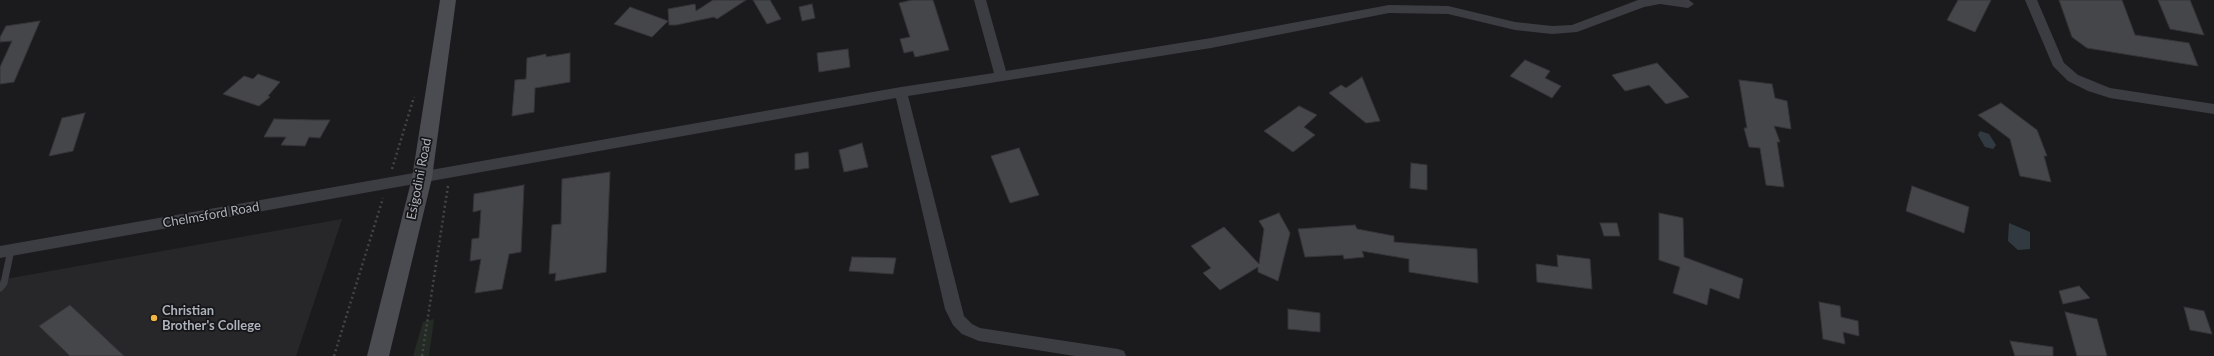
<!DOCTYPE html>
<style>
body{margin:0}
canvas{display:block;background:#1b1b1d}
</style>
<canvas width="2214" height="356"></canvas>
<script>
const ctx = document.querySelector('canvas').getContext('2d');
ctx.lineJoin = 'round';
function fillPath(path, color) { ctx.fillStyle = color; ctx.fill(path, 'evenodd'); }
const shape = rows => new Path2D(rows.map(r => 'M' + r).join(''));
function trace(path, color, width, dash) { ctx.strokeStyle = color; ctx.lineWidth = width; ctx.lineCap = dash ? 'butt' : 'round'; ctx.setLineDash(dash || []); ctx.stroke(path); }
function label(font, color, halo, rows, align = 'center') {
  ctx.font = font + ' Lato,sans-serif'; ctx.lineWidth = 3.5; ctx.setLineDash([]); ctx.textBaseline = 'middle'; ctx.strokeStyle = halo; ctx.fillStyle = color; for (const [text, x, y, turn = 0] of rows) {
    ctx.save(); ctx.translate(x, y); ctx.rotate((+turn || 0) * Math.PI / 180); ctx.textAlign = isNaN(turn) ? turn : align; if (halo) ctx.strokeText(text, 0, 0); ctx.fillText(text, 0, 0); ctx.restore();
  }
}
fillPath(shape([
 [342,219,296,356,0,356,0,280]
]), '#27272a');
fillPath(shape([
 [434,319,429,356,413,356,423,322]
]), '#232b24');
fillPath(shape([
 [1980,131,1989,134,1996,145,1993,149,1985,147,1978,135],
 [2009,223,2030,232,2030,249,2018,250,2008,241]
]), '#313a41');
const building = shape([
 [713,0,746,0,717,19,714,17,676,25,669,25,668,9,695,4,696,11,713,0],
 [753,0,770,0,781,19,767,24,753,0],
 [912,0,933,0,949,50,915,57,913,51,904,53,900,39,910,37,899,3,912,0],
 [1958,0,1991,0,1975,32,1947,20,1958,0],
 [2059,0,2122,0,2135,35,2189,43,2198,66,2087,48,2072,37,2059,0],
 [2158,0,2190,0,2204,35,2170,29,2158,0],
 [812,4,815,18,802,21,799,7,812,4],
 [630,7,668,21,652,37,614,24,630,7],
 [40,21,14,82,0,84,0,67,12,41,0,42,0,37,6,26,40,21],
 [848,49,850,67,819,72,817,53,848,49],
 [570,53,570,82,535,88,534,112,512,116,515,80,526,79,527,58,546,54,546,57,570,53],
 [1525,60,1550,71,1545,78,1561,86,1552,98,1510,76,1525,60],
 [1657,63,1689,97,1666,104,1649,85,1625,91,1612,75,1657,63],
 [258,74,280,82,268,96,270,97,259,106,223,94,244,76,253,79,258,74],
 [1362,77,1380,121,1366,123,1329,93,1341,85,1346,88,1362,77],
 [1739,80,1772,84,1775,98,1787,101,1791,129,1774,126,1780,142,1777,142,1784,187,1766,185,1760,148,1749,147,1744,128,1747,128,1739,80],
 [2001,103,2037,130,2047,156,2044,156,2051,182,2020,176,2010,139,1978,115,2001,103],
 [1299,106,1317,115,1304,127,1315,135,1293,152,1264,131,1299,106],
 [85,113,73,151,49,156,62,118,85,113],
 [274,119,314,120,330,120,320,138,309,137,305,146,281,145,286,137,264,137,274,119],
 [862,143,868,167,844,172,839,150,862,143],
 [1019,148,1039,195,1010,203,991,156,1019,148],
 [808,152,809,168,795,170,795,154,808,152],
 [1411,163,1427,165,1427,190,1410,188,1411,163],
 [610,172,606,272,555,281,556,273,549,274,552,225,561,224,562,179,610,172],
 [524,185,521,252,509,254,502,289,475,293,481,259,470,261,472,239,479,238,481,210,473,212,474,194,524,185],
 [1912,186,1969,207,1964,233,1906,211,1912,186],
 [1279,213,1290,233,1278,281,1258,272,1258,267,1220,290,1203,273,1211,268,1191,246,1224,227,1259,264,1264,229,1259,221,1279,213],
 [1659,213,1683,218,1684,257,1743,279,1739,299,1710,288,1707,305,1673,293,1680,267,1659,260,1659,213],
 [1600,223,1617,223,1620,236,1604,236,1600,223],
 [1355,225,1357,229,1394,236,1394,242,1477,249,1478,283,1409,272,1409,259,1362,251,1364,257,1344,259,1343,255,1305,257,1298,229,1355,225],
 [1557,255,1590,259,1592,289,1537,282,1536,264,1558,267,1557,255],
 [852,257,896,258,893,274,849,271,852,257],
 [2079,286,2090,298,2063,304,2059,291,2079,286],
 [1819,302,1840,306,1841,317,1858,321,1859,336,1843,332,1845,344,1823,339,1819,302],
 [70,305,124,356,70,356,39,326,70,305],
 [2184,307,2204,311,2212,334,2190,330,2184,307],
 [1288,309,1320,313,1320,332,1288,329,1288,309],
 [2065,312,2097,319,2107,356,2077,356,2065,312],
 [2010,341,2053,347,2053,356,2015,356,2010,341]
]);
fillPath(building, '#45464a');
trace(building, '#353539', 1);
trace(shape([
 [392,169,414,97],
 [334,356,383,198],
 [422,356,448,186]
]), '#424449', 2.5, [2, 3]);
trace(shape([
 [0,288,4,283,11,250]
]), '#3c3d42', 7);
fillPath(shape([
 [974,0,986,0,1006,71,1211,38,1389,5,1448,6,1515,22,1552,26,1572,25,1638,0,1689,0,1694,4,1688,8,1660,4,1644,7,1577,32,1552,34,1515,30,1448,14,1389,13,1211,48,908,96,964,316,972,324,980,328,1118,349,1124,351,1126,356,1075,356,979,341,962,334,953,325,945,309,896,98,0,258,0,246,901,87,994,73,974,0],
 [2025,0,2037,0,2064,63,2078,75,2110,88,2214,104,2214,114,2110,98,2088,91,2068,81,2053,66,2025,0]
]), '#3c3d42');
fillPath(shape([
 [440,0,456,0,432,178,389,356,367,356,412,178,440,0]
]), '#4a4c52');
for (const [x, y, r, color] of [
 [154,318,4,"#eeb542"]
]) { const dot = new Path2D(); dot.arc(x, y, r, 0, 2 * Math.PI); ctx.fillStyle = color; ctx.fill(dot); trace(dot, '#161618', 1.5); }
label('13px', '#aeb2bc', '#161618', [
 ["Esigodini Road",419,179,-79],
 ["Chelmsford Road",211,215,-10]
]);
label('bold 13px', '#aeb2bc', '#161618', [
 ["Christian",162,311],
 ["Brother's College",162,326]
], 'left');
</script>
